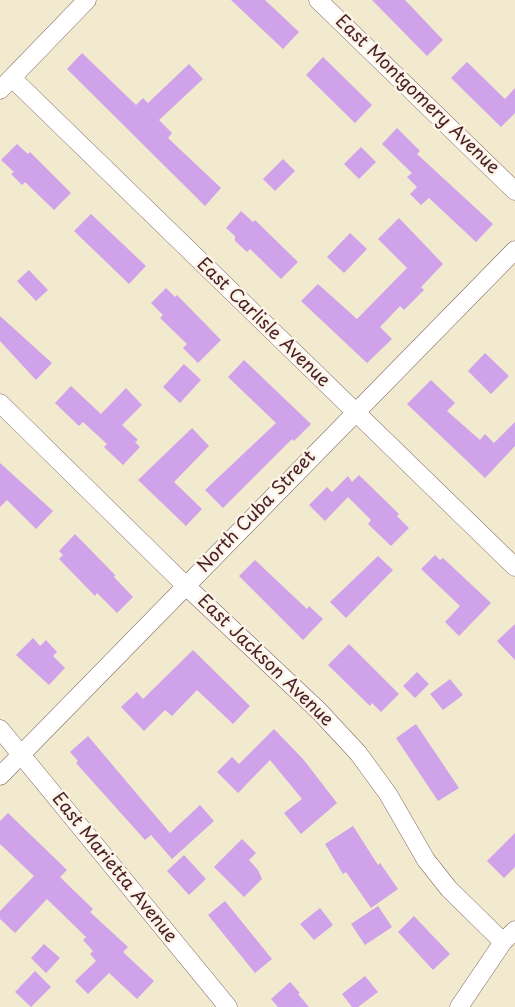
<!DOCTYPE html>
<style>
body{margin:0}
canvas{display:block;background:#f1eacf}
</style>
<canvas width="515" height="1007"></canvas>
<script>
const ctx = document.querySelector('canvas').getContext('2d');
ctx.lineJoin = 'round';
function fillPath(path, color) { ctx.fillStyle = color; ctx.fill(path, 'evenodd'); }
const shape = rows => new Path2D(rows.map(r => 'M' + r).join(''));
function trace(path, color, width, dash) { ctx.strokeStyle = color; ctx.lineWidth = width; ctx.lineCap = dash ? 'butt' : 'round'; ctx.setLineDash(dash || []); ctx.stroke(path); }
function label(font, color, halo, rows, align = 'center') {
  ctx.font = font + ' "Playpen Sans",sans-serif'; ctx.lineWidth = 5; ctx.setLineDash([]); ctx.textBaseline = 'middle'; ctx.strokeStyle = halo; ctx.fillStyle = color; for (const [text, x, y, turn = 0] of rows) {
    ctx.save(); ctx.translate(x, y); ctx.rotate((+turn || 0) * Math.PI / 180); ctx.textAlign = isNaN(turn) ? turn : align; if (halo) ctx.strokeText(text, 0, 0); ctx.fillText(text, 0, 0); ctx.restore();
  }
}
fillPath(shape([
 [231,0,265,0,299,32,283,49],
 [372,0,405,0,443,40,427,56],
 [82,53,136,105,143,98,148,103,189,64,203,79,159,120,172,133,168,138,221,188,205,206,67,69],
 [323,57,372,105,355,123,306,75],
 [467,62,505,99,515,88,515,113,501,127,451,78],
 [397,128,420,151,417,154,493,224,476,242,429,198,421,205,410,194,417,187,407,177,412,173,382,144],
 [17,144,28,154,30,152,71,193,54,210,25,182,22,185,11,174,14,172,1,160],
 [361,147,376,162,359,179,344,164],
 [283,159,295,171,275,191,263,179],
 [241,211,253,222,255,220,298,262,281,279,250,249,247,252,235,241,235,236,226,228],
 [91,214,146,266,129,284,74,231],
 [399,218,443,264,421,287,424,290,404,310,400,306,380,327,392,339,367,363,301,301,318,284,357,319,407,268,378,239],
 [350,233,367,249,344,273,327,257],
 [29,270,48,290,36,301,17,281],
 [166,288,175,297,177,295,221,340,198,363,183,348,187,344,160,318,163,315,151,303],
 [0,316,52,363,36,380,0,341],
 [485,353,509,376,491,394,468,371],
 [244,360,311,424,294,441,292,439,223,508,205,490,276,423,228,377],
 [184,364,201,380,180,403,163,387],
 [431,380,455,403,447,411,480,440,485,434,494,443,515,422,515,446,485,478,407,404],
 [71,386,101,414,126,388,142,405,122,425,138,440,135,442,140,447,123,465,104,447,107,444,83,422,79,426,55,403],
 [192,428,209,446,174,482,202,509,186,526,138,480],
 [0,463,53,511,36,529,7,500,0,507],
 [359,475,399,514,397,516,409,528,391,546,368,524,371,520,348,497,325,521,309,505,327,487,332,492,348,476,352,482],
 [75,534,115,575,114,577,133,597,117,613,97,593,95,596,59,559,63,555,59,551],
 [435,555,440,560,443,558,491,603,459,636,445,622,460,606,421,569],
 [378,556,393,570,346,618,330,602],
 [255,560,307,609,309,606,323,619,303,640,239,576],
 [515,624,515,660,497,641],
 [33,638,40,646,46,640,57,652,53,656,65,668,49,685,16,655],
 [349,644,399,694,381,712,372,703,370,706,328,665],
 [193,650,250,706,233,724,197,690,172,716,165,710,144,731,121,707,137,692,143,699],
 [417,672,429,684,415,698,403,686],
 [450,679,463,695,443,710,430,694],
 [416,724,459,788,438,801,396,738],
 [274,729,303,759,337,803,301,834,284,813,302,799,270,760,238,793,217,772,232,757,239,764],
 [88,736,170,833,200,805,214,821,172,859,151,835,145,840,76,763,78,761,70,752],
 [8,813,67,870,60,877,93,909,90,912,128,947,123,952,154,981,137,999,109,973,88,994,75,981,96,961,90,954,93,951,83,940,86,937,47,899,15,933,0,919,0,911,34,876,0,844,0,821],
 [353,826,378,865,380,863,398,889,371,908,346,872,343,874,325,844],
 [515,833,515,867,504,878,487,861],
 [242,839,256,853,249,860,258,870,262,879,244,897,214,867],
 [184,855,206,879,189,895,167,871],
 [225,901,272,959,255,973,208,915],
 [378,906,392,927,365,945,351,924],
 [320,908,333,925,314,940,300,924],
 [414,916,450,954,433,970,398,932],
 [44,944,60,958,46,973,31,958],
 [35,971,51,987,31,1007,15,992],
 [365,976,378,992,358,1007,352,1007,342,994],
 [290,982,300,993,298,994,309,1007,278,1007,271,999]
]), '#cfa2e9');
const street = shape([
 [318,0,515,191],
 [12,78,515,567],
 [0,90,87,0],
 [0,403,186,586,319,711,358,753,388,794,426,860,449,889,503,942],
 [0,729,228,1007],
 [0,776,515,250],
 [459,1007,503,942,515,930]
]);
trace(street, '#846664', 19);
trace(street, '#fff', 18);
label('18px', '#4a1f2b', '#fcf5e5', [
 ["East Montgomery Avenue",417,95,44],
 ["East Carlisle Avenue",263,323,44],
 ["North Cuba Street",257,512,-46],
 ["East Jackson Avenue",265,661,44],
 ["East Marietta Avenue",114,868,51]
]);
</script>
